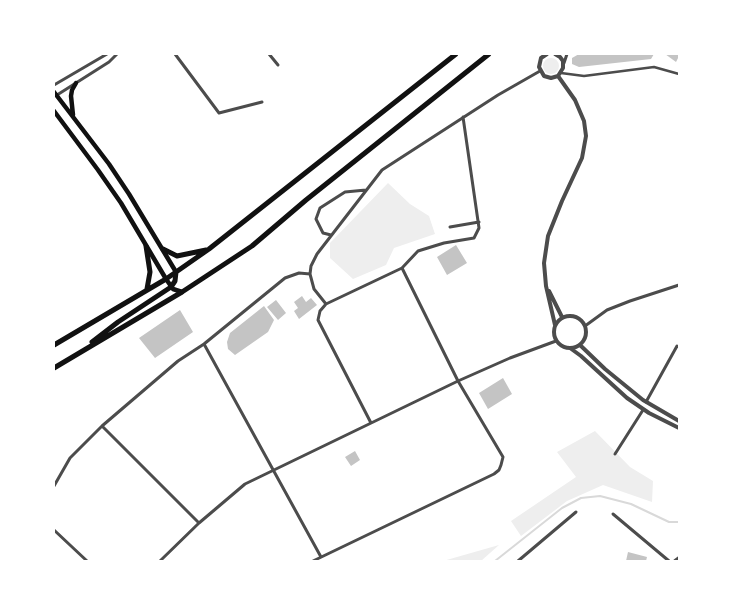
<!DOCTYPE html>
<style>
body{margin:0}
#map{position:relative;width:733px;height:615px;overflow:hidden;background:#fff;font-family:Rubik,sans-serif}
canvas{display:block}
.frame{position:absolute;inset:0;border:55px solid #fff;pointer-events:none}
</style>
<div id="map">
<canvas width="733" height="615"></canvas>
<div class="frame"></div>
</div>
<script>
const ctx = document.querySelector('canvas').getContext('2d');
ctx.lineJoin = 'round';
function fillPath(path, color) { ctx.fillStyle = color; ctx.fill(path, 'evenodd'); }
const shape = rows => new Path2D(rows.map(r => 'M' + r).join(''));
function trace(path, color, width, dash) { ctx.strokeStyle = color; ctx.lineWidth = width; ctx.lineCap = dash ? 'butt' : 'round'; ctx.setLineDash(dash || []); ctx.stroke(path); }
fillPath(shape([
 '543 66a8 8 0 1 1 16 0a8 8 0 1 1-16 0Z',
 [388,183,410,204,429,216,435,234,394,248,386,265,353,279,330,258,330,243],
 [595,431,630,467,653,481,652,502,603,485,567,501,521,536,511,521,576,477,557,452],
 [499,545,481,561,443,561]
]), '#eee');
trace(shape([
 [495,561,562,508,581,498,600,496,631,504,669,522,679,522]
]), '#d9d9d9', 2);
fillPath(shape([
 [579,54,654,54,651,59,579,67,572,64,572,58],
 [665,54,679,54,679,56,676,62],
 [456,245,467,263,447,275,437,257],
 [302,296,306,302,311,298,317,305,299,319,294,311,298,308,294,302],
 [276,300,286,313,278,320,267,307],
 [264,306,274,320,268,332,235,355,228,349,227,342,230,333],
 [180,310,193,332,155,358,139,338],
 [503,378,512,394,488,409,479,393],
 [355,451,360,460,351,466,345,457],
 [628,552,647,557,646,561,626,561]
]), '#c4c4c4');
trace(shape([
 [561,73,584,76,654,67,679,74]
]), '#4c4c4c', 2.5);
trace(shape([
 [175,54,219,113,262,102],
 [269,54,278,65],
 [564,63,567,54],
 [54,85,107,54],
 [57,95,109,62,117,54],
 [450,227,479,222],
 [331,235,323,233,316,219,320,208,345,192,366,190],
 [310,274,311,266,317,254,382,170,498,95,540,71],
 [585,326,607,310,630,301,679,285],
 [204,344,321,557],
 [646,402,677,346,679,347],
 [371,423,318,320,320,311,326,304,402,268,418,251,444,243,474,238,479,228,463,117],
 [102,426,199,523],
 [615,454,643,410],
 [54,486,70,458,102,426,178,361,204,344,285,278,299,273,310,274,314,289,326,304],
 [613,514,669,561],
 [54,530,87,561],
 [160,561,199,523,245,484,458,381,510,358,556,341],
 [313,561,494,474,499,470,501,465,503,457,458,381,402,268],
 [518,561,576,512]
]), '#4c4c4c', 3);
trace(shape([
 [547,54,541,58,539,67,544,76,551,78,558,76,563,68,563,61,560,57,555,54],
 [549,291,562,317],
 '554 332a16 16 0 1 1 32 0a16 16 0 1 1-32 0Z',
 [555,325,546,286,544,263,548,236,562,201,582,158,586,136,584,121,575,100,558,76],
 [580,345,605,369,643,400,679,421],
 [570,348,581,356,627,398,649,413,679,428],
 [675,561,679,558]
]), '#4c4c4c', 4);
trace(shape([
 [54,92,109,164,129,194,176,272],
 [54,111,98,170,121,203,166,279,173,289,182,292],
 [73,115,71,96,72,90,76,83]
]), '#111', 4.5);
trace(shape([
 [146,246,150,272,147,289],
 [163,249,177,256,206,250],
 [92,342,118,322,171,287,175,281,176,272],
 [54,345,166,279,209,249,456,54],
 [54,368,182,292,252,246,306,200,489,54]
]), '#111', 5);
</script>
